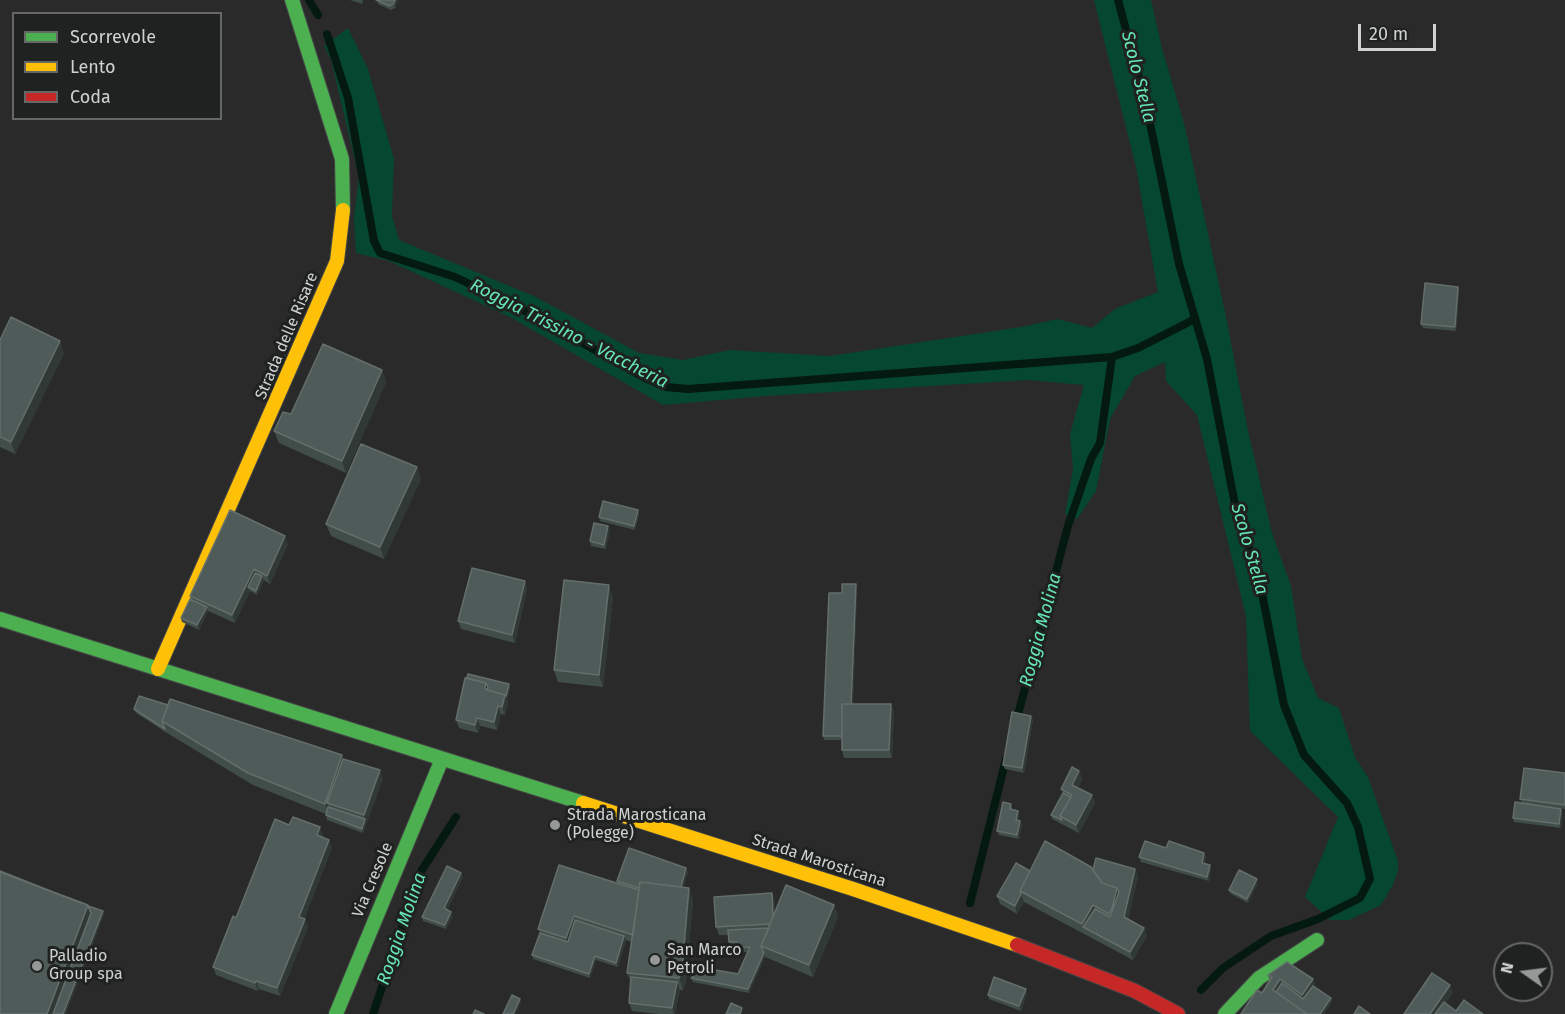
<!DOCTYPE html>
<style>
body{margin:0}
#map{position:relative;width:1565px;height:1014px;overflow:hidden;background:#2a2a2a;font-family:"Fira Sans",sans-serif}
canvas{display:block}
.legend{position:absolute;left:12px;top:12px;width:210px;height:108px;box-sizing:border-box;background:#1f2221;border:2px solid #666867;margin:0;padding:8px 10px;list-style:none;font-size:18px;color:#d0d1d1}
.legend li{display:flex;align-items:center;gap:12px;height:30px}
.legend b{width:30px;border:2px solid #666867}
.north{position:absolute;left:1493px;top:942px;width:60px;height:60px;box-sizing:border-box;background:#1f2221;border:2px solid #666867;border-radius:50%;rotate:284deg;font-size:16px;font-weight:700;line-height:24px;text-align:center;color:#d0d1d1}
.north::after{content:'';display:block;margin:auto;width:21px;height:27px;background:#969797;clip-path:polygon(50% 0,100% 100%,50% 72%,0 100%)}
.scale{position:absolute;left:1358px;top:24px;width:78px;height:27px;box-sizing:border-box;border:3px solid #d0d1d1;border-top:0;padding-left:8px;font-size:18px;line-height:21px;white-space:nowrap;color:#d0d1d1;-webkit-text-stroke:4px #1f2221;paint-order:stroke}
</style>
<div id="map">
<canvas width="1565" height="1014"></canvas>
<ul class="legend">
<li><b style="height:8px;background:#4caf50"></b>Scorrevole</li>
<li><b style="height:8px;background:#ffc107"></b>Lento</li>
<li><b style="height:8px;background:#c62828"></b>Coda</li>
</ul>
<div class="north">N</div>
<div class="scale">20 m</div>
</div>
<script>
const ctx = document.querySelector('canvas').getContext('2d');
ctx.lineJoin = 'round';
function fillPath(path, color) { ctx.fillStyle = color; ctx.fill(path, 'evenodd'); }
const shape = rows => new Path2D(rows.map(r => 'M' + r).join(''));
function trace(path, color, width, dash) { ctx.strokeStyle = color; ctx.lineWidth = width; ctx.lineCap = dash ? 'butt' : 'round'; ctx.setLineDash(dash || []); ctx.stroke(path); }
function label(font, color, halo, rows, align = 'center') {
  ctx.font = font + ' "Fira Sans",sans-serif'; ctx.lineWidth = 6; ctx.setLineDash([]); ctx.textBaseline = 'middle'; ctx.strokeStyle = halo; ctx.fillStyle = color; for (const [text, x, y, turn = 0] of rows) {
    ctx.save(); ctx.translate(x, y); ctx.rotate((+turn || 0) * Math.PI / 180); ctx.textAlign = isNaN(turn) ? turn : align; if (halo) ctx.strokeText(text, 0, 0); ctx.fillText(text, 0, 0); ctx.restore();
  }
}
fillPath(shape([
 [1094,0,1151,0,1162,48,1185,127,1226,317,1248,431,1272,533,1291,586,1302,659,1318,698,1339,708,1355,757,1368,777,1398,861,1398,871,1393,885,1381,905,1349,920,1330,920,1305,897,1338,817,1250,731,1246,616,1197,415,1166,381,1165,362,1135,376,1110,419,1096,491,1077,519,1065,514,1073,469,1070,434,1084,385,1028,380,766,396,663,405,510,317,389,261,356,253,354,218,359,177,331,60,324,46,348,28,368,69,394,159,392,216,399,240,536,297,639,353,683,360,730,350,830,356,1021,327,1058,319,1092,328,1115,309,1158,292,1136,167]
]), '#064732');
trace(shape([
 [309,0,318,15],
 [1118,0,1146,104,1179,264,1207,359,1236,510,1258,573,1284,705,1304,755,1347,803,1358,827,1370,879,1360,898,1318,919,1271,936,1223,968,1201,990],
 [327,34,348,98,374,241,380,253,455,277,518,307,645,378,666,387,688,389,1112,357,1138,348,1195,319],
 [1016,722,1068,526,1091,459,1100,443,1112,357],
 [970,903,1006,759],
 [373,1014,420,873,456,817]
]), '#041910', 8);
const fast = shape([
 [292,0,342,159,343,210],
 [0,619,583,803],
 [336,1014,442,759],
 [1225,1014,1259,978,1317,940]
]);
const slow = shape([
 [158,669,337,261,343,210],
 [583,803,853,889,1017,945]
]);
const jam = shape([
 [1017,945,1135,991,1178,1014]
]);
trace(fast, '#444545', 16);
trace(slow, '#444545', 16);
trace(jam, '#444545', 16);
trace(fast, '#4caf50', 14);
trace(slow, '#ffc107', 14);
trace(jam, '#c62828', 14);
fillPath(shape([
 [350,0,363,0,362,4],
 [377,0,398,0,395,8,391,10,378,4],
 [1458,287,1459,291,1456,331,1423,328,1421,324],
 [0,340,64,353,15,454,0,447],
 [382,370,386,382,346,473,279,443,274,431,291,414],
 [421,479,384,559,331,536,326,524],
 [638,510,639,515,635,530,600,521,599,517],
 [610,530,606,549,591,546,590,541],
 [288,544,270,584,264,580,257,595,250,591,235,623,208,611,199,630,182,622,181,618,191,600,190,596],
 [856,584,857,588,853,704,891,704,894,712,892,758,844,758,842,750,842,740,824,740,823,736,842,593],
 [527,589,515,643,461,629,458,621],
 [613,597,603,687,558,682,554,670],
 [509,684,510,688,507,700,508,703,505,715,501,714,497,730,480,726,478,733,459,728,456,720],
 [168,705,342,755,343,759,383,778,363,833,327,820,326,814,253,785,167,733,136,713,134,709],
 [1031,716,1033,720,1024,773,1005,769,1003,765],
 [1079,771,1082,779,1078,788,1092,795,1095,803,1079,833,1052,819,1051,815,1063,793,1061,789],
 [1565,773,1565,809,1522,803,1520,799],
 [1011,804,1012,810,1019,815,1018,821,1020,821,1022,825,1019,839,999,835,997,831],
 [1561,809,1563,813,1561,828,1514,822,1513,818],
 [289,825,323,835,322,837,332,848,304,919,308,927,280,996,259,989,258,991,216,975,213,967,236,918],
 [1166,848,1204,853,1206,857,1204,864,1211,869,1209,881,1141,862,1139,857],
 [686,868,688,872,683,888,693,900,686,981,683,990,680,990,675,1014,658,1014,632,1011,629,1003,631,982,627,973,632,942,626,940,618,967,596,960,590,978,533,959,532,955,540,933,538,929,618,883,617,881],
 [1135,869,1138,877,1128,919,1147,936,1133,960,1024,902,1017,914,1000,904,997,896,1030,871],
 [461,873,463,877,447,910,453,916,446,929,423,921,422,917],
 [1258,883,1248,903,1231,894,1229,890],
 [772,893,775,902,775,912,834,905,838,917,813,977,765,957,749,993,693,982,691,978,738,974,749,952,739,952,738,946,730,946,729,942,728,935,719,935,716,927],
 [1268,975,1316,987,1331,998,1332,1002,1324,1014,1241,1014,1262,993,1270,980],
 [1027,993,1021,1011,989,999,988,995]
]), '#404d49');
fillPath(shape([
 [395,0,398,0,395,8,394,3],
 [1458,287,1459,291,1456,331,1455,327],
 [60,341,64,353,15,454,11,442],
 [382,370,386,382,346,473,342,461],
 [417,467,421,479,384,559,380,547],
 [638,510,639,515,635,530,634,526],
 [608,526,610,530,606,549,604,545],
 [285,536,288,544,270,584,267,576],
 [254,569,256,577,248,587,250,591,235,623,232,615],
 [262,576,264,580,257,595,256,591],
 [525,581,527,589,515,643,512,635],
 [856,584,857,588,853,712,851,708],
 [609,585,613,597,603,687,599,675],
 [207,607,208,611,199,630,197,625],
 [509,684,510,688,507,700,508,703,505,715,502,707],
 [891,704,894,712,892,758,889,750],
 [498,706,501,714,497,730,494,722],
 [1031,716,1033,720,1024,773,1022,768],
 [477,718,480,726,478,733,475,725],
 [342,755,346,767,327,803,330,811,329,815,325,804],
 [380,770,383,778,363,833,362,829,365,819,364,815],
 [1079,771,1082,779,1075,793,1072,785],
 [1092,795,1095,803,1079,833,1076,825],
 [1561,809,1563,813,1561,828,1559,824],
 [1018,811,1019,815,1017,824,1016,820],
 [1020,821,1022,825,1019,839,1017,835],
 [320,827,323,835,320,843,317,835],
 [329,840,332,848,302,925,299,917],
 [1204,853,1206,857,1203,867,1202,863],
 [1210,865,1211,869,1209,881,1207,877],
 [686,868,688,872,680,898,679,894],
 [1135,869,1138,877,1127,925,1124,917],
 [461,873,463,877,446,912,444,908],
 [1257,879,1258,883,1248,903,1247,899],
 [689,888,693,900,686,981,683,990,679,978],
 [1117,888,1121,900,1113,925,1109,914],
 [772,893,775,902,776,932,774,924],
 [1021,894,1024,902,1017,914,1015,906],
 [88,905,93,917,56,1014,47,1014],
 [834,905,838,917,813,977,809,965],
 [1093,905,1098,917,1083,927,1086,935,1082,924],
 [103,911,104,915,66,1014,63,1014],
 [451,912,453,916,446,929,445,925],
 [574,916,577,924,569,946,566,938],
 [305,919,308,927,280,996,277,988],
 [1144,928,1147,936,1133,960,1130,952],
 [624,936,626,940,618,967,616,963],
 [764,953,765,957,749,993,748,989],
 [595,956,596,960,590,978,589,974],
 [1280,979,1283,988,1278,996,1273,990],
 [1313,979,1316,987,1305,1003,1302,995],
 [256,981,259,989,258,991,255,983],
 [677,982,680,990,675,1014,674,1014,672,1008],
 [1450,985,1453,993,1438,1014,1430,1014],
 [1026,989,1027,993,1021,1011,1019,1006],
 [1331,998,1332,1002,1324,1014,1320,1014],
 [520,999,521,1003,516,1014,513,1014]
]), '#313937');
const building = shape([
 [376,0,395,0,394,3,390,6,376,0],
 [1425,283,1458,287,1455,327,1421,324,1425,283],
 [11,317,60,341,11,442,0,437,0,340,11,317],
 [323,344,382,370,342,461,274,431,283,412,291,414,323,344],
 [361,444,417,467,380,547,326,524,361,444],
 [603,501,638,510,634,526,599,517,603,501],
 [230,510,285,536,267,576,254,569,232,615,190,596,230,510],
 [594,523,608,526,604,545,590,541,594,523],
 [472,568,525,581,512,635,458,621,472,568],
 [255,573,262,576,256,591,248,587,255,573],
 [564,580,609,585,599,675,554,670,564,580],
 [842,584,856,584,851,704,842,704,842,736,823,736,829,593,842,593,842,584],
 [190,599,207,607,197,625,181,618,190,599],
 [468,674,509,684,506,696,505,695,487,690,488,687,486,683,467,678,468,674],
 [465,678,486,683,485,689,505,695,502,707,498,706,494,722,477,718,475,725,456,720,465,678],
 [139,696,168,705,162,721,165,729,134,709,139,696],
 [170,699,342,755,325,804,248,773,162,721,170,699],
 [842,704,891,704,889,750,842,750,842,704],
 [1012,712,1031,716,1022,768,1003,765,1012,712],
 [343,759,380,770,364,815,327,803,343,759],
 [1072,767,1079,771,1072,785,1092,795,1076,825,1060,816,1072,795,1061,789,1072,767],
 [1524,768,1565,773,1565,805,1520,799,1524,768],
 [1063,793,1071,797,1060,816,1062,820,1051,815,1063,793],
 [1003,802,1011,804,1010,809,1018,811,1016,820,1020,821,1017,835,997,831,1003,802],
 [1515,802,1561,809,1559,824,1513,818,1515,802],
 [328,807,365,819,362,829,326,815,328,807],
 [293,817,320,827,317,835,329,840,299,917,305,919,277,988,256,981,255,983,213,967,233,916,236,918,275,819,289,825,293,817],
 [1045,841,1091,867,1102,883,1117,888,1112,908,1109,914,1093,905,1082,924,1020,891,1045,841],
 [1145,841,1166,848,1169,841,1204,853,1202,863,1210,865,1207,877,1139,857,1145,841],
 [629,848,686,868,681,887,640,882,639,888,617,881,629,848],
 [1096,858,1135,869,1124,917,1144,928,1130,952,1083,927,1095,909,1110,917,1119,892,1117,888,1102,883,1093,870,1096,858],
 [1016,863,1030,871,1020,891,1021,894,1015,906,997,896,1016,863],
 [559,865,639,890,633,935,574,916,566,938,538,929,559,865],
 [447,866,461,873,444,908,451,912,445,925,422,917,447,866],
 [1239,870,1257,879,1247,899,1229,890,1239,870],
 [0,871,81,903,0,872,0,871],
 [0,872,88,905,47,1014,0,1014,0,872],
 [640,882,689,888,682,969,679,978,627,973,640,882],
 [786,885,834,905,809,965,761,946,786,885],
 [772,893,773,917,770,924,716,927,714,897,772,893],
 [88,906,103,911,63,1014,53,1014,91,913,88,906],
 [575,920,624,936,616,963,595,956,589,974,532,955,540,933,568,942,575,920],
 [769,928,761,946,764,953,748,989,691,978,704,968,738,974,750,947,738,948,737,942,729,942,728,930,769,928],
 [1287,962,1313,979,1302,995,1280,979,1273,990,1307,1014,1241,1014,1257,990,1262,993,1272,977,1268,975,1287,962],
 [1432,973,1450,985,1430,1014,1404,1014,1432,973],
 [631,977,677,982,672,1008,629,1003,631,977],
 [994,977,1026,989,1019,1006,988,995,994,977],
 [1282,983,1303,999,1313,986,1331,998,1320,1014,1307,1014,1276,992,1282,983],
 [512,995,520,999,513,1014,503,1014,512,995],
 [1464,1000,1483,1014,1435,1014,1444,1002,1456,1011,1464,1000],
 [731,1003,742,1008,740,1014,726,1014,731,1003],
 [1359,1006,1370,1014,1354,1014,1359,1006],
 [475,1010,484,1014,473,1014,475,1010]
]);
fillPath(building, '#4f5b58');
trace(building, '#646e6b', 1.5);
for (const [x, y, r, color] of [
 [555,825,6,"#969797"],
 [655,960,6,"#969797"],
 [37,966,6,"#969797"]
]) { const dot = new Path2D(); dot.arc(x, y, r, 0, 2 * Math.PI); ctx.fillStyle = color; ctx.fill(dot); trace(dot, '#1f2221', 2); }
label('16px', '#d0d1d1', '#1f2221', [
 ["Strada delle Risare",287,336,-67],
 ["Strada Marosticana",819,861,18],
 ["Via Cresole",373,880,-67]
]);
label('16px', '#d0d1d1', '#1f2221', [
 ["Strada Marosticana",567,816],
 ["(Polegge)",567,834],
 ["San Marco",667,951],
 ["Petroli",667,969],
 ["Palladio",49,957],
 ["Group spa",49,975]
], 'left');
label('italic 18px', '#65e7b3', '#1f2221', [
 ["Scolo Stella",1138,77,76],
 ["Roggia Trissino - Vaccheria",569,334,27],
 ["Scolo Stella",1249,549,74],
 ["Roggia Molina",1041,630,-75],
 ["Roggia Molina",402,929,-71]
]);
</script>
